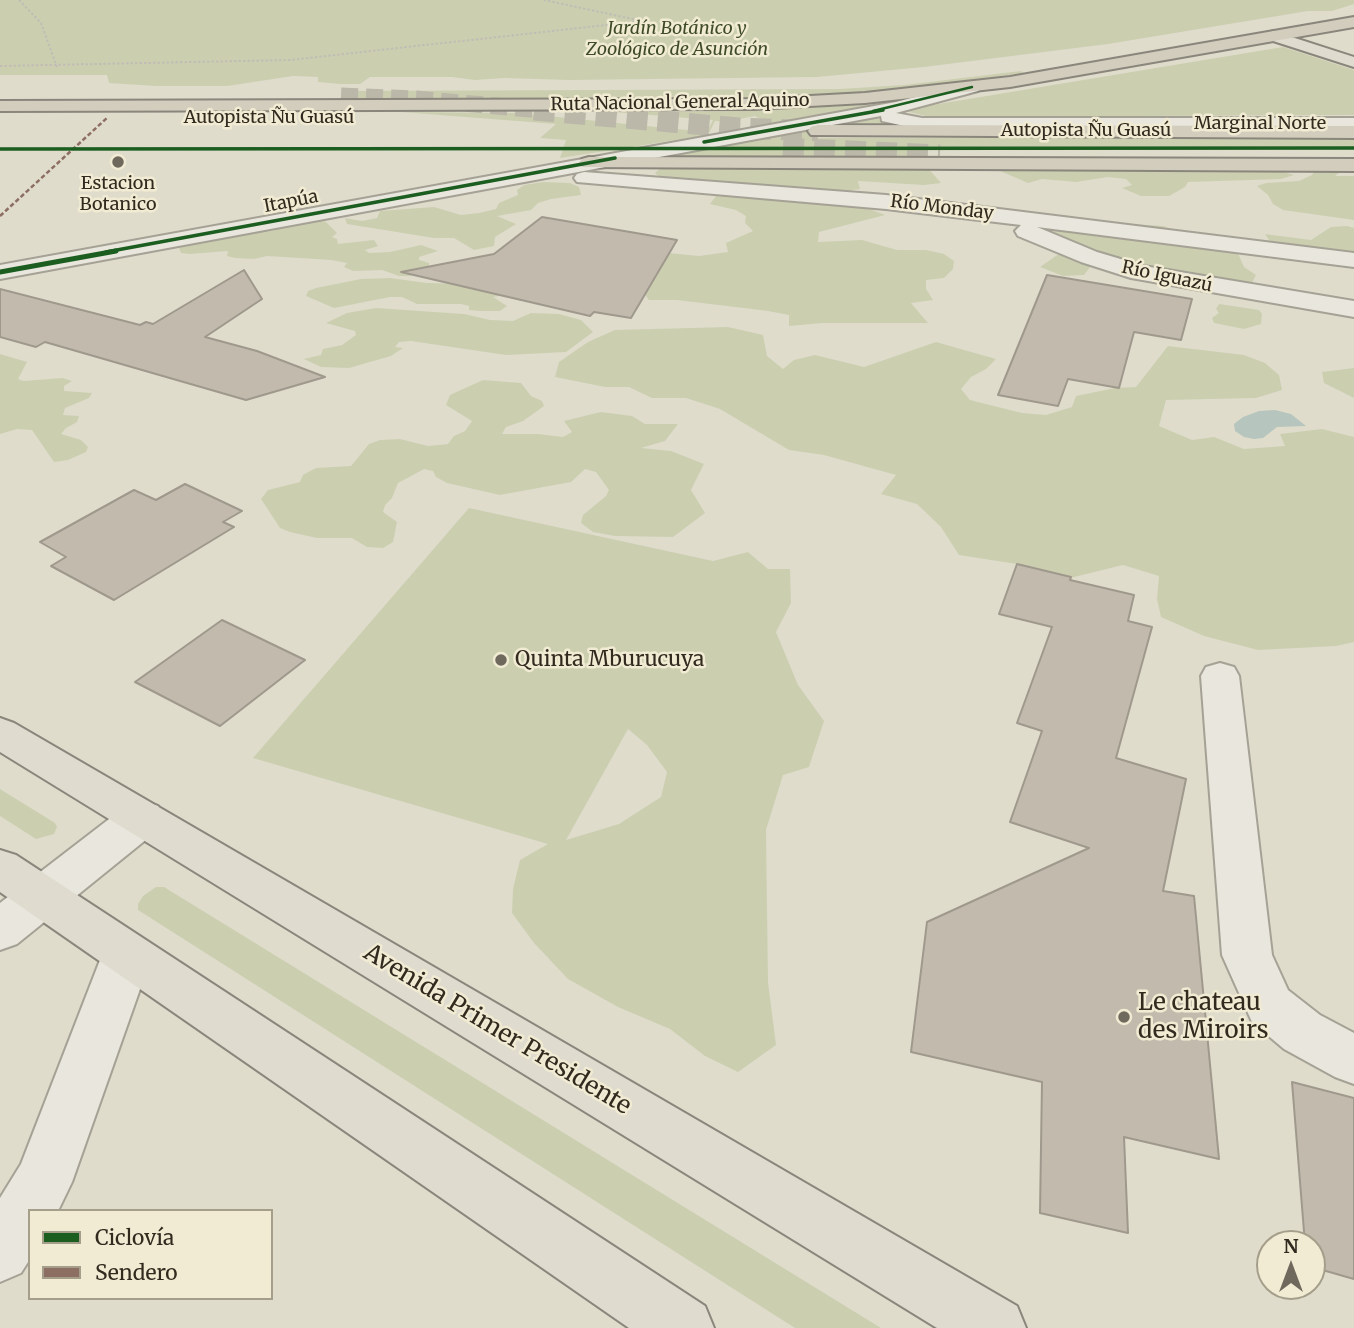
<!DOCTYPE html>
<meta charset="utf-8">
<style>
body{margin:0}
#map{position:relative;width:1354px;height:1328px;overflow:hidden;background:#dfdccc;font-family:Merriweather,serif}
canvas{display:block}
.legend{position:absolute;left:28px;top:1209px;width:245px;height:91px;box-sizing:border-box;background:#f0ebd2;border:2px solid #a49e8a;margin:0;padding:9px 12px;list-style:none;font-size:21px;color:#322a1f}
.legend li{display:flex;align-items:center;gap:14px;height:35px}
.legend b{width:35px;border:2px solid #a49e8a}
.north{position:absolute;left:1256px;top:1230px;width:70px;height:70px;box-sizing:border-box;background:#f0ebd2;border:2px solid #a49e8a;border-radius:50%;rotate:0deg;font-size:19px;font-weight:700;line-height:28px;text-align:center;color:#322a1f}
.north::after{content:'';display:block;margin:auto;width:24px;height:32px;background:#6f685c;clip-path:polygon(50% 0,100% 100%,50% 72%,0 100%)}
</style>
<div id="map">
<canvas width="1354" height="1328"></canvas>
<ul class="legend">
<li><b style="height:9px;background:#1b5e20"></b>Ciclovía</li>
<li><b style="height:9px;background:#8d6e63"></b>Sendero</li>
</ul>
<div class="north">N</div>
</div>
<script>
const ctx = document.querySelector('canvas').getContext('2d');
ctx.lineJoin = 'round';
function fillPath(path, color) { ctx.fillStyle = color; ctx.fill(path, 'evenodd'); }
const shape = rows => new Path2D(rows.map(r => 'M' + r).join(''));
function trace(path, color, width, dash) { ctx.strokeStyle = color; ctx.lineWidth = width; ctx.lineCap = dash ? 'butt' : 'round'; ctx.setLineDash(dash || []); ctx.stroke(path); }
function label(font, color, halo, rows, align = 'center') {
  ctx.font = font + ' Merriweather,serif'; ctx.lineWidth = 5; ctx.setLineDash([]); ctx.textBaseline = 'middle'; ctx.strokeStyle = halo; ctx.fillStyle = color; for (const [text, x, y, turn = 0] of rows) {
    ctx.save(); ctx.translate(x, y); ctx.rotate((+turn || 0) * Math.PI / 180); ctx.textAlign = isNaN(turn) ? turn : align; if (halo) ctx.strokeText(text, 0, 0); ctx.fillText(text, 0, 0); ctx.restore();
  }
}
fillPath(shape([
 [0,0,1354,0,1354,4,1332,11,1308,11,1108,44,924,67,817,77,568,80,505,78,475,80,452,77,370,77,360,84,341,84,318,82,318,77,293,76,227,86,156,86,109,83,107,75,0,75],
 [1283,47,1354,70,1354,115,930,117,909,112,914,108],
 [1021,71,1024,73,889,91,777,98,339,101,348,91,839,89,904,85],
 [878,104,768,124,755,116,735,120,734,122,715,121,708,135,560,158,566,140,540,138,556,124,401,112,517,113,707,132,713,120,613,112,750,111],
 [872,114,884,123,900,126,814,125,817,138,1354,138,1354,149,925,149,930,161,640,157],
 [861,163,927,167,941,183,924,185,858,181,860,189,844,191,841,198,885,215,819,232,818,242,862,240,897,250,926,250,944,254,954,261,953,269,944,278,926,280,926,289,933,300,911,303,928,323,822,323,789,326,789,315,768,311,677,300,649,300,628,272,658,252,699,256,728,252,726,243,753,231,745,223,746,216,736,210,710,204,716,196,662,179,655,173,662,167,786,164,805,169],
 [1318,166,1342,170,1335,176,1354,176,1354,220,1283,210,1273,204,1268,195,1257,186,1266,183,1299,181,1312,175],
 [991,167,1269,168,1294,175,1281,179,1188,182,1185,187,1169,196,1141,196,1122,188,1132,185,1126,179,1108,177,1076,182,1042,179,1028,183],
 [543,182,570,183,579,187,581,195,551,199,538,203,531,210,497,216,516,224,495,237,494,246,474,250,454,238,434,238,347,224,345,218,362,221,377,218,380,211,434,207,461,215,479,213,496,209,499,203,518,195,517,190,524,185],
 [318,220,326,222,337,233,332,237,337,239,338,244,374,240,378,246,365,250,369,253,390,252,421,245,438,251,419,257,419,260,429,263,429,268,410,276,399,276,382,270,353,271,344,267,347,263,331,260,267,256,254,259,235,258,227,256,228,251,190,254,181,253,179,248,223,235,272,231,295,223],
 [1100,222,1163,226,1179,232,1199,232,1236,249,1244,267,1256,275,1252,283,1233,286,1195,279,1185,271,1093,263,1084,275,1063,276,1040,267,1070,246,1050,231],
 [1347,226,1354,228,1354,256,1271,243,1265,234,1311,240,1331,227],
 [390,278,427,283,465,284,528,291,493,297,507,306,500,311,479,311,469,310,469,306,461,304,417,304,402,297,390,297,334,308,306,296,308,291,316,288,361,279],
 [1219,304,1259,310,1262,314,1261,324,1244,329,1214,323,1212,318,1219,313,1216,309],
 [376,308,464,314,490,320,513,321,531,313,559,314,581,320,593,332,566,352,506,355,411,341,399,342,395,347,403,348,391,356,349,368,321,367,304,359,321,355,323,349,342,345,356,335,355,331,326,323,347,313],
 [728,327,763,335,767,356,783,369,794,360,815,355,864,367,936,342,996,359,986,369,971,377,961,389,970,400,1022,413,1046,415,1072,407,1076,396,1115,388,1136,387,1168,346,1244,355,1265,363,1279,375,1282,390,1256,398,1166,400,1159,426,1192,440,1214,437,1244,449,1285,446,1280,434,1322,429,1354,437,1354,642,1336,646,1258,650,1204,636,1161,617,1157,599,1159,576,1123,565,1070,578,1017,564,959,555,941,527,917,504,881,494,896,475,824,455,789,450,720,409,686,398,652,398,629,387,605,387,555,377,559,362,588,342,615,330],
 [0,354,27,362,18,379,23,381,63,378,72,381,64,386,64,391,92,393,89,398,65,408,63,415,79,416,77,422,66,428,61,434,81,440,88,447,86,452,68,460,54,462,32,430,17,429,0,434],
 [1354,368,1354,398,1324,383,1322,372],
 [483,380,521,383,531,396,542,401,544,406,523,421,506,427,502,434,538,434,563,437,572,432,564,421,601,412,632,416,645,424,678,424,665,441,641,448,671,451,704,464,691,490,705,513,673,537,615,536,593,532,581,523,583,515,606,496,609,490,596,472,585,469,571,482,500,495,447,483,436,477,433,471,424,469,398,483,392,498,385,505,383,512,397,522,393,542,383,548,367,547,352,538,317,538,290,532,280,528,269,511,261,499,268,490,300,482,303,475,316,468,351,466,369,444,380,440,400,439,428,446,448,444,454,436,465,431,472,421,446,405,450,395],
 [469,508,713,561,748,552,768,569,790,569,791,603,776,632,798,685,824,721,809,767,783,775,766,830,768,982,776,1045,738,1072,705,1056,670,1029,618,1007,568,979,534,943,512,913,513,889,520,860,548,844,253,758],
 [628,729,647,745,667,772,661,797,619,824,566,840],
 [0,789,55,823,57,827,54,834,36,839,0,816],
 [156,887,164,887,881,1328,795,1328,138,910,138,904,143,896]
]), '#cbcfb0');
fillPath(shape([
 [1275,410,1291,414,1306,426,1277,427,1263,438,1254,439,1244,437,1235,431,1234,424,1243,417,1259,411]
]), '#b6c5bd');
const building = shape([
 [542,217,677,240,631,318,594,312,590,316,401,272,494,254,542,217],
 [244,270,262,299,205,337,257,351,325,377,246,400,45,342,36,347,0,337,0,289,140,325,146,322,153,324,244,270],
 [1047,275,1192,299,1181,340,1134,332,1119,388,1068,379,1058,406,998,395,1047,275],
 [185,484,242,511,223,522,234,527,114,600,51,566,66,557,40,542,134,490,156,500,185,484],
 [1017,564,1071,577,1070,580,1134,595,1128,621,1152,627,1116,758,1186,779,1163,891,1194,896,1219,1159,1124,1137,1128,1233,1040,1213,1042,1082,911,1052,927,922,1089,848,1010,822,1042,731,1017,723,1052,627,999,614,1017,564],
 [222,620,305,660,220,726,135,682,222,620],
 [1292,1082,1354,1098,1354,1279,1312,1267,1312,1244,1305,1244,1292,1082]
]);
fillPath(building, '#c2bbad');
trace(building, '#9f988c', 2);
trace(shape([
 [341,96,416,99,553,111]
]), '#bcb8a9', 17, [17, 8]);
trace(shape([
 [534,110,739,128,818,131],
 [783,148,940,155]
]), '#bcb8a9', 21, [21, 10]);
const minor = shape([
 [972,82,978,83,981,87,978,91,896,113,922,118,1354,118,1354,130,922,130,882,121,881,116,0,279,0,265,896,102,972,82],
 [584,172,886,195,1354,253,1354,267,1037,227,1097,252,1144,266,1354,301,1354,317,1131,278,1081,262,1018,236,1015,231,1021,225,886,209,577,182,574,178,577,174,584,172],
 [1220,663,1234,667,1239,676,1272,955,1288,990,1320,1015,1354,1033,1354,1084,1335,1077,1284,1049,1252,1022,1222,955,1201,676,1206,667,1220,663],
 [142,801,158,806,164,818,158,830,17,944,0,950,0,903,126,806,142,801],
 [127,934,144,940,152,955,72,1182,58,1211,30,1211,30,1259,21,1273,0,1282,0,1198,21,1164,102,955,110,940,127,934]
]);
const major = shape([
 [1273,31,1354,57,1354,67,1267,39,1265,36,1273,31],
 [0,718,14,723,1017,1306,1026,1328,937,1328,0,752,0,718],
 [0,850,16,855,705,1306,714,1328,629,1328,0,892,0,850]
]);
const highway = shape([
 [1354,17,1354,27,1010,87,865,103,755,109,0,111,0,101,755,99,865,93,1010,77,1354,17],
 [818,125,1354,126,1354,138,811,135,808,131,811,127,818,125],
 [589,157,1354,159,1354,171,582,167,579,163,582,159,589,157]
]);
trace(minor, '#a5a195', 4);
trace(major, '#8a867c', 4);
trace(highway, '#8a867c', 4);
trace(shape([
 [19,0,41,23,57,67],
 [0,66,290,60,642,21,544,0]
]), '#c1bdb4', 2, [2.5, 2]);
fillPath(minor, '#e8e6dd');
fillPath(major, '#dfdccf');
fillPath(highway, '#d2cdbd');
trace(shape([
 [0,216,108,117]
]), '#8d6e63', 2.5, [4.5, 2.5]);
trace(shape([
 [873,111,972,87]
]), '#1b5e20', 2.5);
trace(shape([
 [704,142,883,110],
 [0,149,1354,148],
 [106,252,615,158]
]), '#1b5e20', 3.5);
trace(shape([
 [0,272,116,251]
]), '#1b5e20', 5);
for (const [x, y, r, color] of [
 [118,162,7,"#6f685c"],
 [501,660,7,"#6f685c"],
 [1124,1017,7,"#6f685c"]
]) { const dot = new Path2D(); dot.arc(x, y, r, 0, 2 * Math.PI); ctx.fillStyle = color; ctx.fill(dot); trace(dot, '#f0ebd2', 2.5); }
label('italic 18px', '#3f4b28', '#f0ebd2', [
 ["Jardín Botánico y",677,29],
 ["Zoológico de Asunción",677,50]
]);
label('18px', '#322a1f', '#f0ebd2', [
 ["Ruta Nacional General Aquino",680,103,-1],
 ["Autopista Ñu Guasú",269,118],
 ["Marginal Norte",1260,124],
 ["Autopista Ñu Guasú",1086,131],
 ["Itapúa",291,202,-11],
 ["Río Monday",942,208,7],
 ["Río Iguazú",1167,277,12]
]);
label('18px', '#322a1f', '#f0ebd2', [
 ["Estacion",118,184],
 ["Botanico",118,205]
]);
label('21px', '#322a1f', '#f0ebd2', [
 ["Quinta Mburucuya",515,660]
], 'left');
label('24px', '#322a1f', '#f0ebd2', [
 ["Le chateau",1138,1003],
 ["des Miroirs",1138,1031]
], 'left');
label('24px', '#322a1f', '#f0ebd2', [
 ["Avenida Primer Presidente",497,1030,31]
]);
</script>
